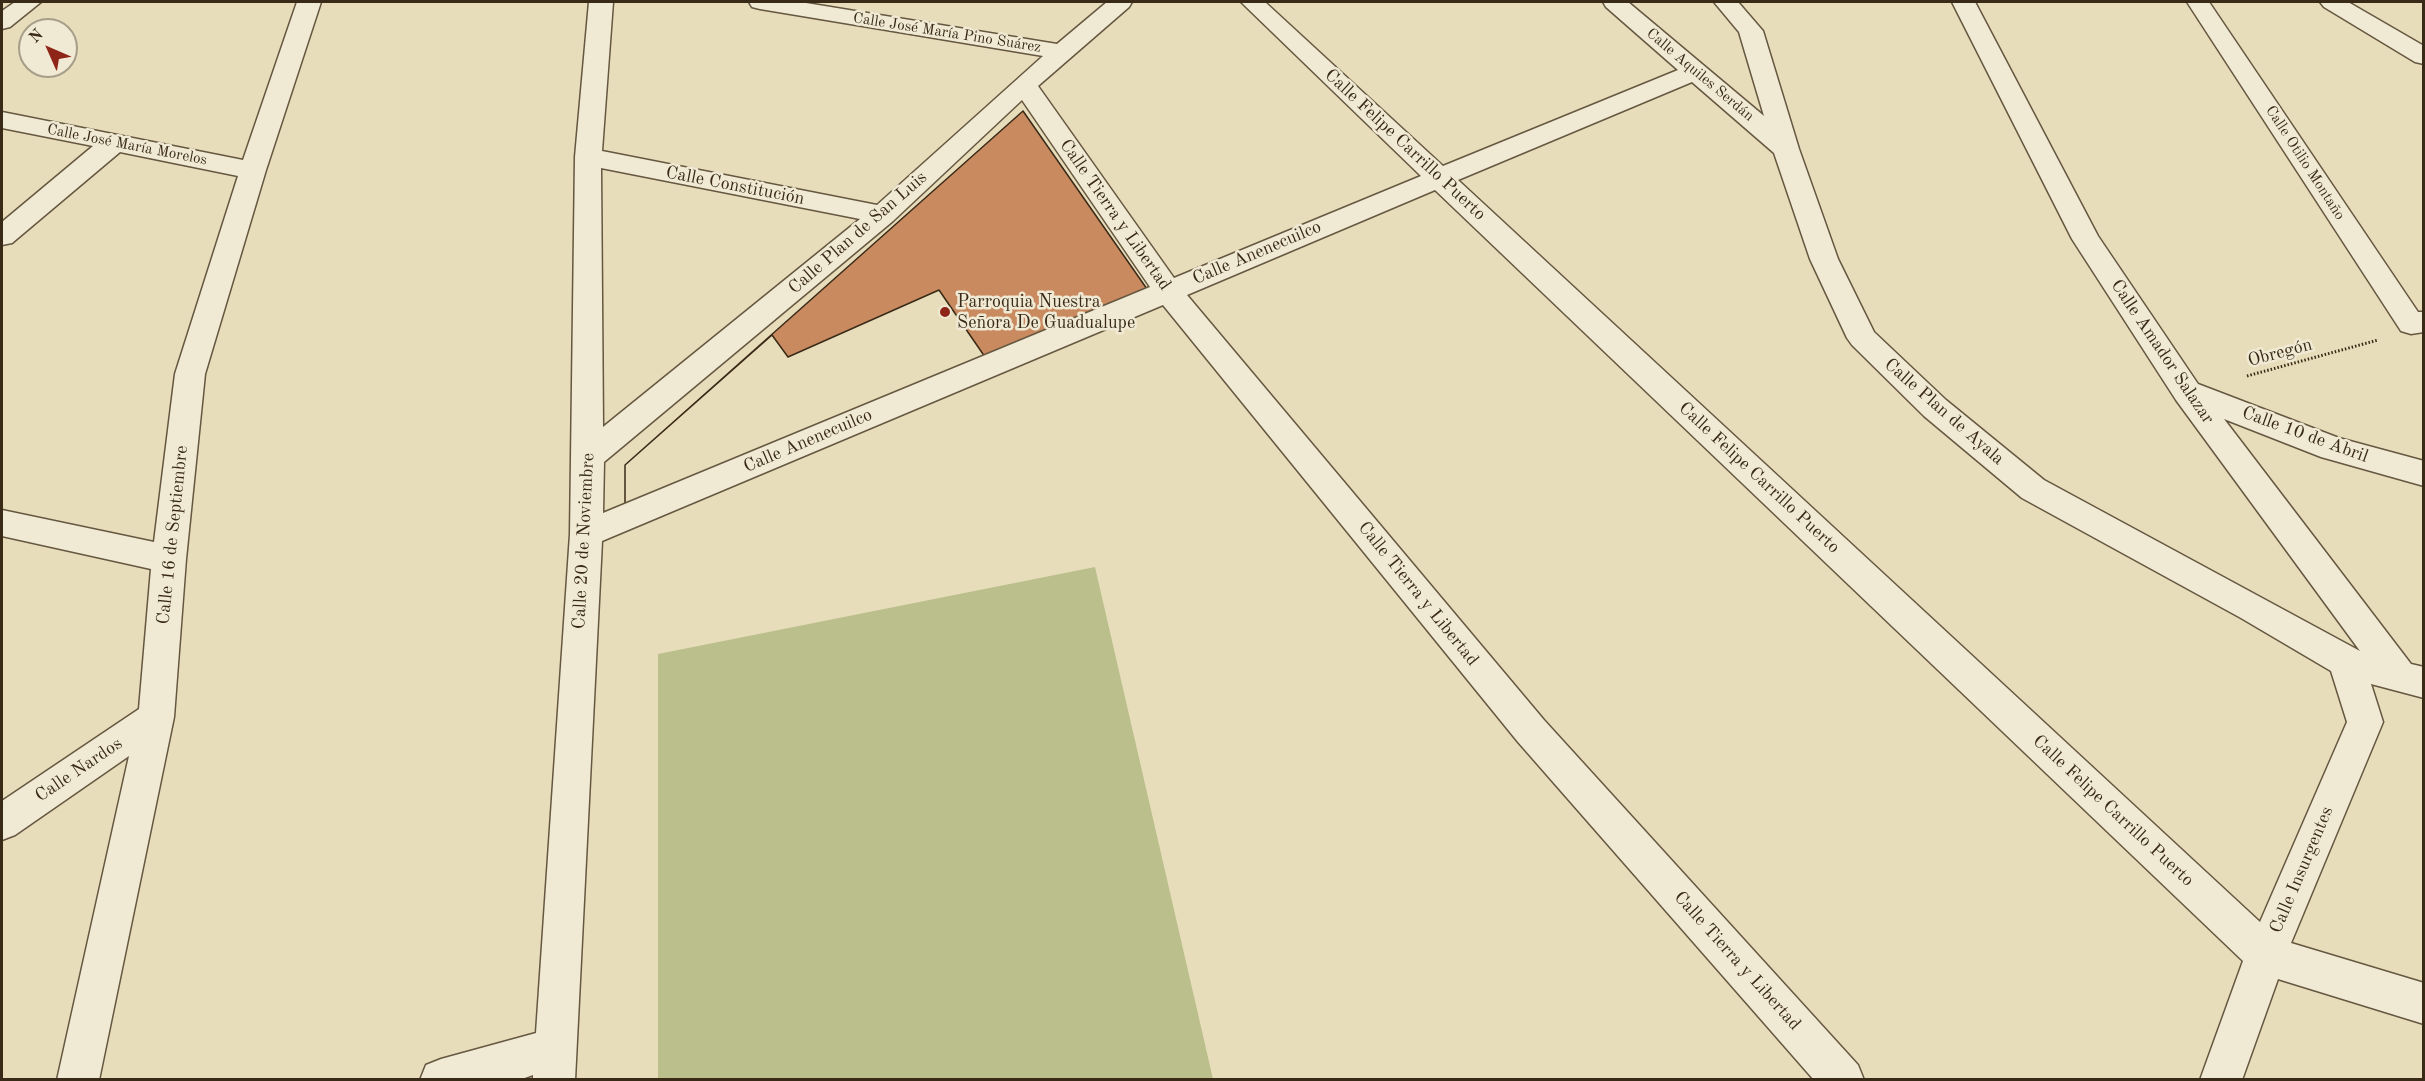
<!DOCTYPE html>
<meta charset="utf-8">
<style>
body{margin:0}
#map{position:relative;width:2425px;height:1081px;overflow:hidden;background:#e8ddbb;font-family:"Old Standard TT",serif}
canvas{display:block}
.frame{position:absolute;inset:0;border:3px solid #392a17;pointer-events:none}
.north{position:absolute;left:18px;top:18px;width:60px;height:60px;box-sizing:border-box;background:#f0e9d3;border:2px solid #a79d88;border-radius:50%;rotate:315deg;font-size:16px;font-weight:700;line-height:24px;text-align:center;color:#392a17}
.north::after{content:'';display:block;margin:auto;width:21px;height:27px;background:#8f2418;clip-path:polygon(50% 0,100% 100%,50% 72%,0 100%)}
</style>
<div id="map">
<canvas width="2425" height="1081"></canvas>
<div class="frame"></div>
<div class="north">N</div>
</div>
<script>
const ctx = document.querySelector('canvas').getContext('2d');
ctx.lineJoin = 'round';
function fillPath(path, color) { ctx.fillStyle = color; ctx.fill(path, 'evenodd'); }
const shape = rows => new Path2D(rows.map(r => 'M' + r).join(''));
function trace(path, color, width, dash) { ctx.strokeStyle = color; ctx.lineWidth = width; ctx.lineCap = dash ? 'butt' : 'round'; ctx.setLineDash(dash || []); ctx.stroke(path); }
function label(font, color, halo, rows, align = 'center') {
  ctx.font = font + ' "Old Standard TT",serif'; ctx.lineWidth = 5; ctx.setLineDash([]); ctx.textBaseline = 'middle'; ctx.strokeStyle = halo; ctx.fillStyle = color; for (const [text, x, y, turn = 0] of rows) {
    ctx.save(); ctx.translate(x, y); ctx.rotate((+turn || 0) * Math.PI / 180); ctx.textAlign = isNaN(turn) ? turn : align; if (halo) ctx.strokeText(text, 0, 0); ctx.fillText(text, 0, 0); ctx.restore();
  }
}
fillPath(shape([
 [1095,567,1213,1079,658,1079,658,654]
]), '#bbbf8c');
const building = shape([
 [1023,111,1147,289,625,507,625,465,1023,111],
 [939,290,985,357,625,507,625,465,772,335,788,357,939,290]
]);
fillPath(building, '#c98a60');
trace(building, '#392a17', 1.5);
const minor = shape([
 [15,2,41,2,10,27,2,29,2,11,15,2],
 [297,2,321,2,266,170,205,374,186,559,174,717,99,1080,57,1080,129,756,15,835,2,840,2,801,139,709,151,569,2,536,2,510,154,542,175,374,238,176,120,152,12,243,2,245,2,222,93,146,2,128,2,112,243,160,297,2],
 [589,2,613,2,602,151,877,205,1043,56,760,9,752,7,749,2,800,2,1057,44,1107,2,1132,2,1129,7,1038,86,1174,278,1421,176,1241,2,1265,2,1443,166,1678,70,1606,7,1603,2,1628,2,1764,116,1739,32,1714,2,1738,2,1763,31,1799,149,1838,259,1874,332,1946,400,2044,480,2360,651,2176,400,2072,239,1952,2,1975,2,2098,236,2198,384,2339,438,2424,461,2424,486,2321,457,2224,419,2411,664,2424,667,2424,698,2371,684,2383,722,2291,943,2424,983,2424,1024,2278,979,2242,1080,2200,1080,2243,961,1435,190,1187,295,1544,720,1858,1065,1864,1080,1814,1080,1518,742,1163,305,602,541,575,1080,533,1080,533,1075,519,1080,420,1080,426,1065,441,1059,536,1033,570,534,575,157,589,2],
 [1692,82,1774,153,1810,259,1847,338,1852,345,1924,416,2022,498,2241,618,2331,671,2347,722,2260,922,1458,180,1692,82],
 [1022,100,1150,287,603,513,604,462,893,221,1022,100],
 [601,168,860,219,603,427,601,168],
 [2187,2,2209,2,2418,312,2424,312,2424,332,2411,334,2401,331,2187,2],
 [2320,2,2348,2,2424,46,2424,64,2415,62,2324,7,2320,2]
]);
trace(minor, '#655740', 3);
trace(shape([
 [2247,376,2378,340]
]), '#392a17', 3, [1.5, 2]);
fillPath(minor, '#f0e9d3');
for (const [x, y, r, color] of [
 [945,312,6,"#8f2418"]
]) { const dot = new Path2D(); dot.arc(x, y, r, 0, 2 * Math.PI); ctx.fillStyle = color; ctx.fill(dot); trace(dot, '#f0e9d3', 2); }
label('15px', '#392a17', '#f0e9d3', [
 ["Calle José María Pino Suárez",947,33,9],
 ["Calle Aquiles Serdán",1700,75,40],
 ["Calle José María Morelos",127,145,11],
 ["Calle Otilio Montaño",2305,163,57]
]);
label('18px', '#392a17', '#f0e9d3', [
 ["Calle Felipe Carrillo Puerto",1405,145,43],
 ["Calle Constitución",735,186,11],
 ["Calle Tierra y Libertad",1115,215,55],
 ["Calle Plan de San Luis",858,233,-41],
 ["Calle Anenecuilco",1257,253,-23],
 ["Calle Amador Salazar",2162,352,56],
 ["Obregón",2280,353,-15],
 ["Calle Plan de Ayala",1944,412,41],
 ["Calle 10 de Abril",2305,435,20],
 ["Calle Anenecuilco",808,441,-23],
 ["Calle Felipe Carrillo Puerto",1759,478,43],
 ["Calle 16 de Septiembre",173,535,-84],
 ["Calle 20 de Noviembre",584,541,-87],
 ["Calle Tierra y Libertad",1418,594,51],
 ["Calle Nardos",79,770,-34],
 ["Calle Felipe Carrillo Puerto",2113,811,43],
 ["Calle Insurgentes",2302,870,-67],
 ["Calle Tierra y Libertad",1737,961,48]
]);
label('18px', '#392a17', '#f0e9d3', [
 ["Parroquia Nuestra",957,302],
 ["Señora De Guadualupe",957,323]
], 'left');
</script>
